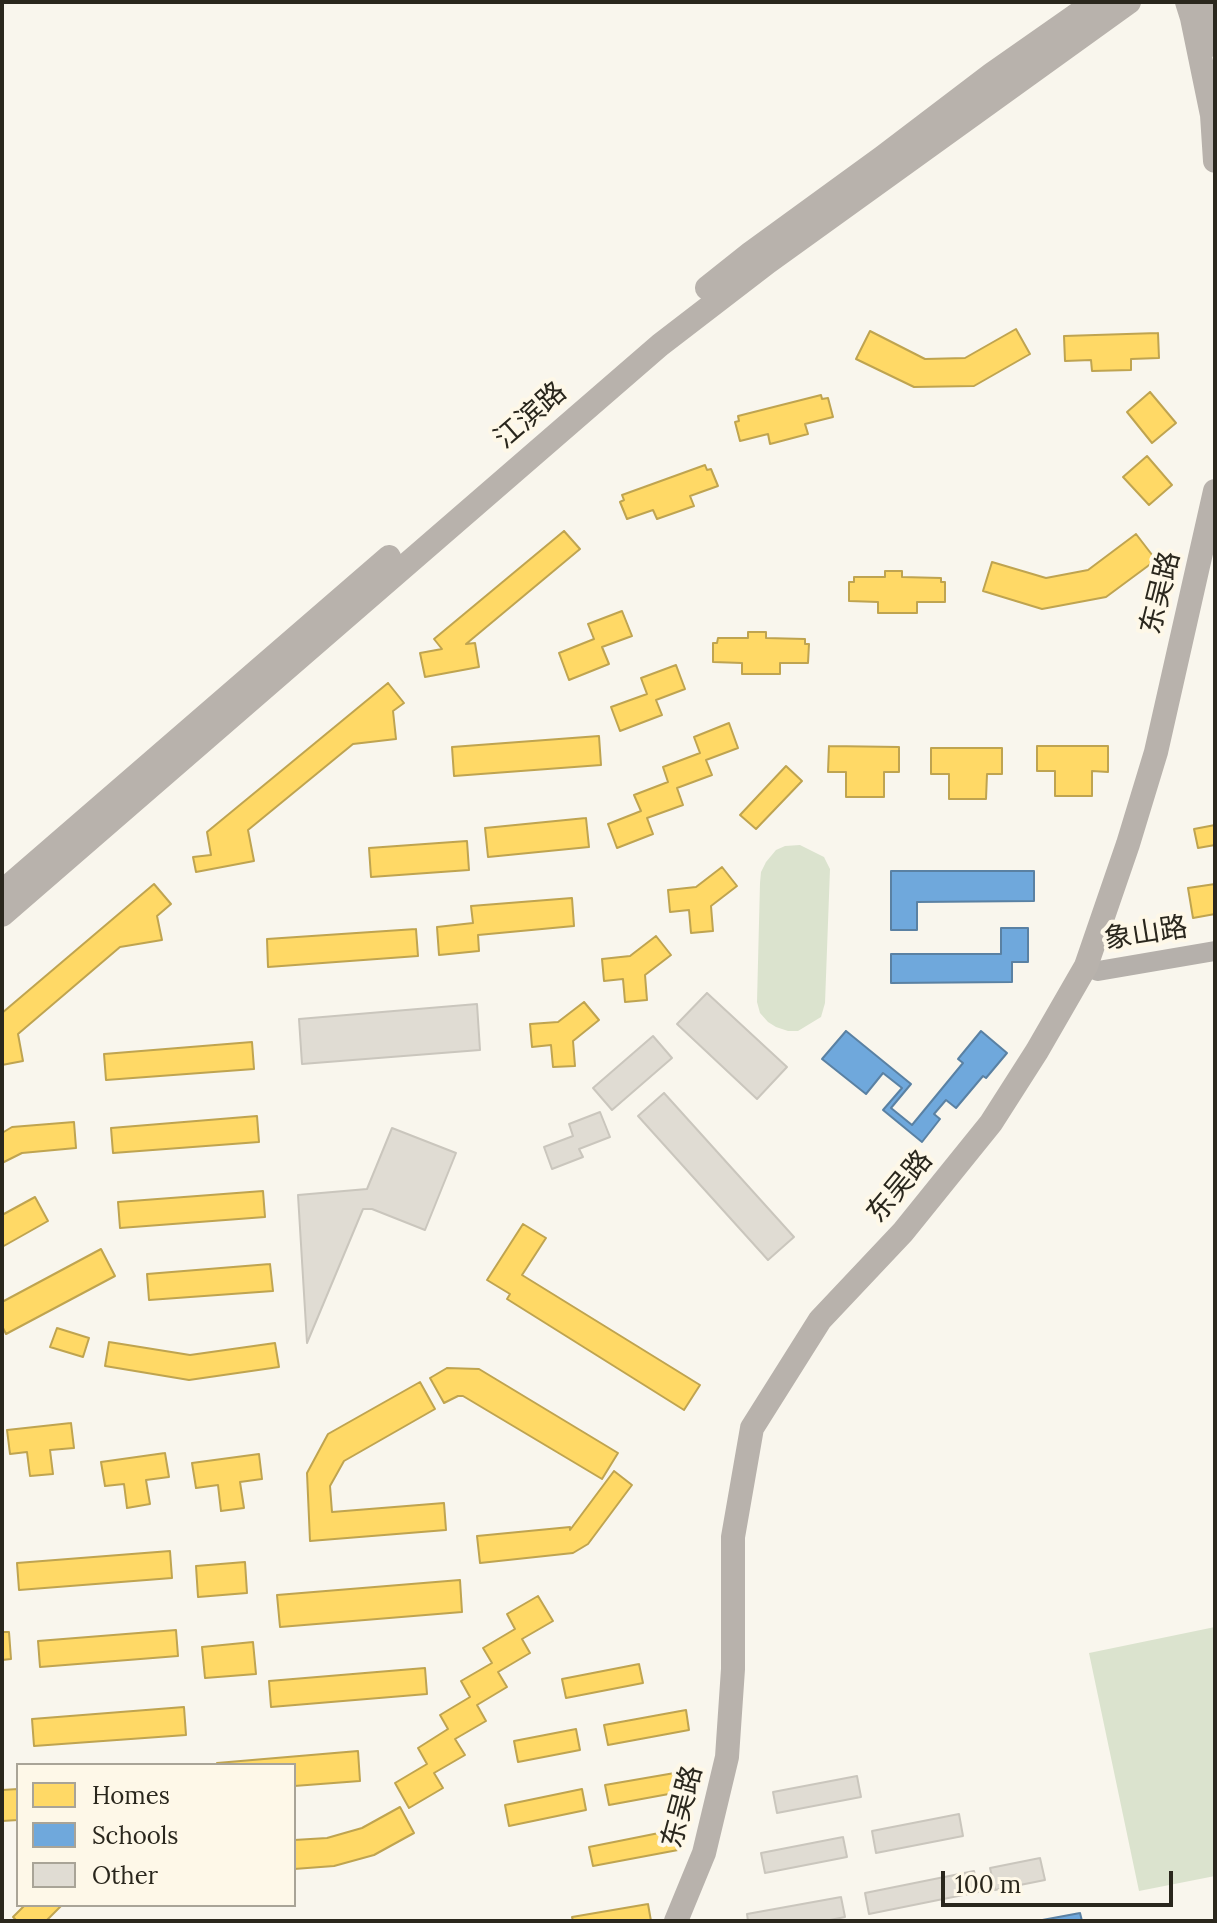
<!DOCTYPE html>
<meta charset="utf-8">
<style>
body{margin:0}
#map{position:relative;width:1217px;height:1923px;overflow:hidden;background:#f9f6ed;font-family:Lora,serif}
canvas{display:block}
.frame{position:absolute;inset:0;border:4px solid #2a271d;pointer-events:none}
.legend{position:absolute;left:16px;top:1763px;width:280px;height:144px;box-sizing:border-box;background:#fef8e8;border:2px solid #a9a497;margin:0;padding:10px 14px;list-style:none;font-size:24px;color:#2a271d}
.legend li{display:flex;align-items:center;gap:16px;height:40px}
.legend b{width:40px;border:2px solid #a9a497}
.scale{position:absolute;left:941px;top:1871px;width:232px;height:36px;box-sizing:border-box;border:4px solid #2a271d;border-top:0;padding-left:10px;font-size:24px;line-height:28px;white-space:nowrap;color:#2a271d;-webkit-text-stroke:6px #fef8e8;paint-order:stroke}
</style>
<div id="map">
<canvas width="1217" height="1923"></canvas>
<div class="frame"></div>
<ul class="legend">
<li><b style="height:22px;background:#ffd966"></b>Homes</li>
<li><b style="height:22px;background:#6fa8dc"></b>Schools</li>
<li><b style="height:22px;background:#e0dcd3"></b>Other</li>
</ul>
<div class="scale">100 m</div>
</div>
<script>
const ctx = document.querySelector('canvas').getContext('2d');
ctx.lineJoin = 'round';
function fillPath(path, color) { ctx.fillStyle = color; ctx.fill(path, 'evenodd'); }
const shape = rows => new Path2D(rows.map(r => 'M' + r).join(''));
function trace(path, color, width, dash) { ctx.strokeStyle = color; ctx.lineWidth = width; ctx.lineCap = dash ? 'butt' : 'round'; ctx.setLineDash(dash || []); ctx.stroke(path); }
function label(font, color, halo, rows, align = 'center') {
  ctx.font = font + ' Lora,"Noto Sans SC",serif'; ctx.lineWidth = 8; ctx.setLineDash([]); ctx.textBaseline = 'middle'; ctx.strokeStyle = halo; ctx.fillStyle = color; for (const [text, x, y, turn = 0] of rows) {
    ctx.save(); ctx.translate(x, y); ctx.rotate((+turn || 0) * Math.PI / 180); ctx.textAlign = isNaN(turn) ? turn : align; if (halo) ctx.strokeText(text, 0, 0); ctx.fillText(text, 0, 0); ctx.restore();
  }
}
fillPath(shape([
 [800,845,824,857,830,869,825,1003,821,1017,798,1031,788,1031,776,1027,768,1022,760,1013,757,1002,760,883,761,872,766,862,776,850,785,846],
 [1215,1627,1215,1876,1139,1891,1089,1653]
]), '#dbe3ce');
const homes = shape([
 [1016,329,1030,354,974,386,914,387,856,359,870,331,925,359,965,358,1016,329],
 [1158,333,1159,358,1131,359,1131,370,1092,371,1091,360,1065,361,1064,336,1158,333],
 [1150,392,1176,423,1152,443,1127,412,1150,392],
 [821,395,822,399,828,398,833,417,805,424,808,434,770,444,768,434,740,441,735,422,739,421,738,416,821,395],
 [1147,456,1172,485,1149,505,1123,477,1147,456],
 [705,465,707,470,711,469,718,486,690,496,694,506,657,519,653,510,627,519,620,502,624,500,622,495,705,465],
 [564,531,580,549,466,644,475,643,479,667,425,677,420,653,442,649,434,639,564,531],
 [1136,534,1156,560,1106,597,1042,609,983,591,992,562,1046,578,1088,570,1136,534],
 [885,571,902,571,902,577,941,578,941,582,945,582,945,602,917,602,917,613,878,613,878,602,849,601,849,582,854,582,854,577,885,577,885,571],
 [622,611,632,636,602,647,609,664,569,680,559,653,594,639,588,624,622,611],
 [748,632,766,632,766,638,805,639,805,644,809,644,808,663,780,663,780,674,742,674,742,663,713,662,713,643,717,643,718,638,748,638,748,632],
 [676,665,685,689,656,700,662,715,620,731,611,707,647,694,641,678,676,665],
 [388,683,404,703,393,711,396,739,353,744,248,830,254,861,196,872,193,857,211,855,207,832,388,683],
 [729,723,738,748,706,760,712,775,677,788,683,805,647,818,653,834,617,848,608,824,641,811,634,795,668,782,663,767,700,753,694,737,729,723],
 [599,736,601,765,454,776,452,747,599,736],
 [829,746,899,747,899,772,884,772,884,797,846,797,846,772,828,772,829,746],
 [1037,746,1108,746,1108,772,1092,771,1092,796,1055,796,1055,771,1037,771,1037,746],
 [931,748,1002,748,1002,774,987,774,986,799,949,799,949,774,931,774,931,748],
 [786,766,802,781,756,829,740,815,786,766],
 [586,818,589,847,488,857,485,828,586,818],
 [1215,825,1215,845,1198,848,1194,829,1215,825],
 [467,841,469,870,371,877,369,848,467,841],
 [722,867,737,886,711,906,713,931,691,933,689,910,670,912,668,890,696,887,722,867],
 [154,884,171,904,157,916,162,940,120,947,18,1034,23,1061,2,1065,2,1013,154,884],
 [1215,884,1215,914,1193,918,1188,888,1215,884],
 [572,898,574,926,478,935,479,951,439,955,437,927,473,923,471,906,572,898],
 [416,929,418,956,268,967,267,939,416,929],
 [656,936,671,955,645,975,647,1000,625,1002,623,979,604,981,602,959,630,956,656,936],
 [584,1002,599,1020,573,1041,575,1066,553,1067,551,1045,532,1047,530,1024,558,1022,584,1002],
 [252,1042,254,1069,106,1080,104,1054,252,1042],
 [257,1116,259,1142,113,1153,111,1128,257,1116],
 [74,1122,76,1148,22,1153,2,1163,2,1133,12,1127,74,1122],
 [263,1191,265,1217,120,1228,118,1202,263,1191],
 [35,1197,48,1221,2,1247,2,1215,35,1197],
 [523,1224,546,1238,522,1275,700,1385,684,1410,507,1299,510,1294,487,1280,523,1224],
 [101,1249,115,1276,6,1334,2,1326,2,1302,101,1249],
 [270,1264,273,1291,149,1300,147,1274,270,1264],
 [57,1328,89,1338,83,1357,50,1347,57,1328],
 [109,1342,190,1355,275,1343,279,1367,189,1380,105,1366,109,1342],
 [447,1368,479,1369,618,1453,602,1479,463,1396,458,1396,444,1403,430,1378,447,1368],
 [420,1382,435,1409,344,1461,330,1486,332,1512,444,1503,446,1530,310,1541,307,1473,328,1434,420,1382],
 [71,1423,74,1448,50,1450,53,1474,30,1476,27,1452,10,1454,7,1430,71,1423],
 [165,1453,169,1477,146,1480,150,1504,127,1508,124,1484,105,1486,101,1462,165,1453],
 [259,1454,262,1479,240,1482,244,1508,221,1511,218,1485,196,1488,192,1463,259,1454],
 [614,1471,632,1485,588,1544,573,1553,480,1563,477,1536,570,1527,570,1530,614,1471],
 [170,1551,172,1578,19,1590,17,1563,170,1551],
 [245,1562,247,1593,198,1597,196,1566,245,1562],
 [460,1580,462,1612,280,1627,277,1595,460,1580],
 [538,1596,553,1621,522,1639,530,1653,498,1672,507,1687,477,1705,486,1721,455,1739,465,1755,434,1773,443,1788,409,1808,395,1783,427,1764,418,1748,448,1729,440,1715,470,1697,461,1681,492,1663,483,1648,515,1629,507,1614,538,1596],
 [176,1630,178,1656,40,1667,38,1641,176,1630],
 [2,1632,9,1632,11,1659,2,1660,2,1632],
 [253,1642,256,1674,205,1678,202,1647,253,1642],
 [639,1664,643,1683,566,1698,562,1679,639,1664],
 [425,1668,427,1694,271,1707,269,1681,425,1668],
 [184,1707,186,1735,34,1746,32,1719,184,1707],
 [686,1710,689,1730,608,1745,604,1725,686,1710],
 [576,1729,580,1750,518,1762,514,1741,576,1729],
 [358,1751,360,1781,294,1786,294,1765,217,1765,217,1763,358,1751],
 [692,1770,696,1789,609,1805,605,1785,692,1770],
 [18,1789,18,1820,2,1821,2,1790,18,1789],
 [582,1789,586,1810,509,1826,505,1805,582,1789],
 [400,1807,414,1833,374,1855,334,1866,294,1869,294,1840,327,1838,362,1828,400,1807],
 [674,1830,678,1850,593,1866,589,1847,674,1830],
 [648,1904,651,1921,573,1921,572,1917,648,1904],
 [25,1905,62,1905,46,1921,17,1921,13,1917,25,1905]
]);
fillPath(homes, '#ffd966');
trace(homes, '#bfa450', 2);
const schools = shape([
 [891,871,1034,871,1034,901,917,902,917,930,891,930,891,871],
 [1001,928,1028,928,1028,962,1012,962,1012,982,891,983,891,954,1001,954,1001,928],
 [846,1031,911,1084,891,1108,912,1125,963,1063,958,1059,981,1031,1007,1053,986,1078,983,1076,956,1108,946,1100,934,1114,940,1119,922,1142,883,1110,902,1088,883,1073,866,1094,822,1059,846,1031],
 [1080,1913,1082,1921,1037,1921,1080,1913]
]);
fillPath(schools, '#6fa8dc');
trace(schools, '#5a81a3', 2);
const building = shape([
 [707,993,787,1067,757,1099,677,1024,707,993],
 [477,1004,480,1050,302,1064,299,1019,477,1004],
 [653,1036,672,1058,612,1110,593,1088,653,1036],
 [664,1093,794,1237,768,1260,638,1116,664,1093],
 [600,1112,610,1137,579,1149,583,1157,552,1169,544,1147,573,1136,569,1124,600,1112],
 [392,1128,456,1153,425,1230,372,1209,363,1209,307,1343,298,1195,367,1189,392,1128],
 [857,1776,861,1797,777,1813,773,1792,857,1776],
 [959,1814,963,1836,876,1853,872,1831,959,1814],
 [843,1837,847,1857,765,1873,761,1853,843,1837],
 [1040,1858,1045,1880,995,1890,990,1868,1040,1858],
 [974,1871,978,1892,869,1914,865,1893,974,1871],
 [841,1897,845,1917,825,1921,748,1921,747,1914,841,1897]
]);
fillPath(building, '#e0dcd3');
trace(building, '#cac6bd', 2);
trace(shape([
 [1086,966,1098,971,1215,951]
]), '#b5b0ab', 20);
trace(shape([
 [1187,2,1192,18,1212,115,1215,161],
 [1204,2,1209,14,1215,45],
 [707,288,751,253,883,157,992,74,1095,2],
 [2,892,389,557],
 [2,915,660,345,768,262,1129,2],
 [676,1921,704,1853,727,1757,733,1669,733,1537,752,1428,820,1320,903,1232,991,1123,1037,1051,1086,966,1128,844,1156,752,1215,491]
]), '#b8b2ac', 24);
label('28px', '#2a271d', '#fef8e8', [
 ["江滨路",531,416,-41],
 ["东吴路",1161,593,-76],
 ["象山路",1146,934,-9],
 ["东吴路",900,1187,-50],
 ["东吴路",683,1807,-75]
]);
</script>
